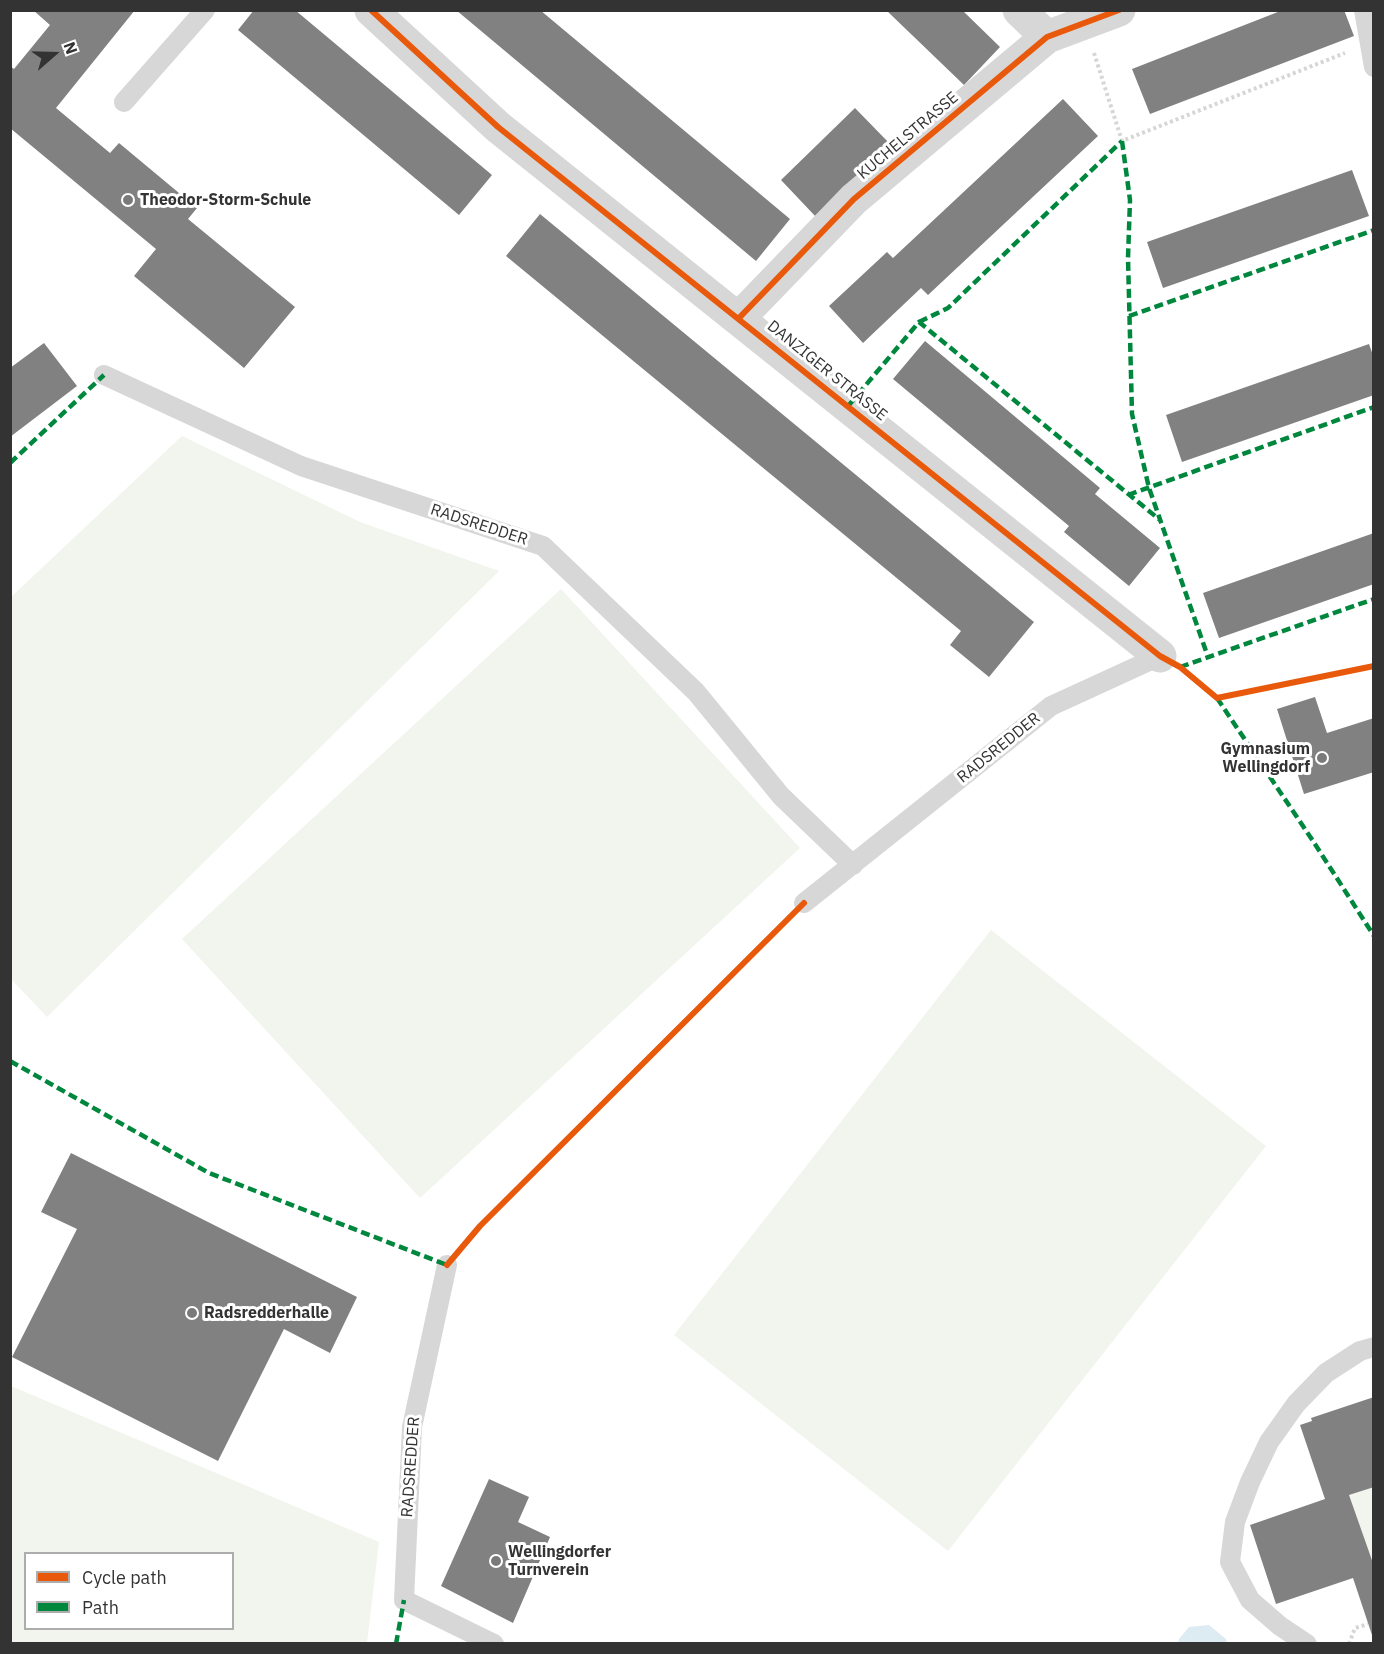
<!DOCTYPE html>
<style>
body{margin:0}
#map{position:relative;width:1384px;height:1654px;overflow:hidden;background:#fff;font-family:"IBM Plex Sans",sans-serif}
canvas{display:block}
.frame{position:absolute;inset:0;border:12px solid #333;pointer-events:none}
.legend{position:absolute;left:24px;top:1552px;width:210px;height:78px;box-sizing:border-box;background:#fff;border:2px solid #adadad;margin:0;padding:8px 10px;list-style:none;font-size:18px;color:#333}
.legend li{display:flex;align-items:center;gap:12px;height:30px}
.legend b{width:30px;border:2px solid #adadad}
.north{position:absolute;left:24px;top:24px;width:60px;height:60px;-webkit-text-stroke:4px #fff;paint-order:stroke;rotate:70deg;font-size:16px;font-weight:700;line-height:24px;text-align:center;color:#333}
.north::after{content:'';display:block;margin:auto;width:21px;height:27px;background:#333;clip-path:polygon(50% 0,100% 100%,50% 72%,0 100%)}
</style>
<div id="map">
<canvas width="1384" height="1654"></canvas>
<div class="frame"></div>
<ul class="legend">
<li><b style="height:8px;background:#e8590c"></b>Cycle path</li>
<li><b style="height:8px;background:#00873e"></b>Path</li>
</ul>
<div class="north">N</div>
</div>
<script>
const ctx = document.querySelector('canvas').getContext('2d');
ctx.lineJoin = 'round';
function fillPath(path, color) { ctx.fillStyle = color; ctx.fill(path, 'evenodd'); }
const shape = rows => new Path2D(rows.map(r => 'M' + r).join(''));
function trace(path, color, width, dash) { ctx.strokeStyle = color; ctx.lineWidth = width; ctx.lineCap = dash ? 'butt' : 'round'; ctx.setLineDash(dash || []); ctx.stroke(path); }
function label(font, color, halo, rows, align = 'center') {
  ctx.font = font + ' "IBM Plex Sans",sans-serif'; ctx.lineWidth = 6; ctx.setLineDash([]); ctx.textBaseline = 'middle'; ctx.strokeStyle = halo; ctx.fillStyle = color; for (const [text, x, y, turn = 0] of rows) {
    ctx.save(); ctx.translate(x, y); ctx.rotate((+turn || 0) * Math.PI / 180); ctx.textAlign = isNaN(turn) ? turn : align; if (halo) ctx.strokeText(text, 0, 0); ctx.fillText(text, 0, 0); ctx.restore();
  }
}
fillPath(shape([
 [182,436,360,522,499,571,47,1017,11,979,11,597],
 [561,589,800,848,420,1198,182,939],
 [991,930,1266,1146,948,1551,674,1335],
 [11,1386,379,1542,367,1643,11,1643],
 [26,1554,232,1554,232,1628,26,1628],
 [1373,1487,1373,1566,1349,1495]
]), '#f1f5ed');
fillPath(shape([
 [1209,1625,1226,1639,1227,1643,1178,1643,1179,1639,1189,1627]
]), '#ddebf3');
fillPath(shape([
 [33,10,135,10,56,108,110,153,119,143,197,208,188,219,295,307,244,368,134,276,156,249,10,128,10,66,14,69,50,25],
 [254,10,295,10,492,175,459,215,238,30],
 [456,10,540,10,790,219,756,261],
 [886,10,962,10,1000,47,964,85],
 [1283,10,1344,10,1354,36,1150,114,1132,69],
 [1063,99,1098,136,928,295,921,288,863,343,829,306,887,252,893,258],
 [855,108,891,145,816,217,781,180],
 [1352,170,1369,216,1163,288,1147,242],
 [540,214,1034,622,989,677,950,645,961,631,506,256],
 [925,341,1100,488,1095,494,1160,548,1129,586,1064,532,1069,526,893,379],
 [44,343,77,386,10,437,10,368],
 [1369,344,1374,358,1374,395,1182,462,1166,415],
 [1374,533,1374,584,1219,638,1203,593],
 [1315,697,1327,733,1374,718,1374,772,1304,794,1277,709],
 [71,1153,357,1297,330,1353,284,1329,218,1461,12,1357,77,1229,41,1212],
 [1374,1397,1374,1487,1349,1495,1374,1566,1373,1638,1353,1578,1276,1604,1250,1525,1325,1499,1300,1425,1312,1421,1311,1418],
 [489,1479,529,1497,518,1522,550,1537,513,1623,441,1586]
]), '#818181');
trace(shape([
 [1094,53,1122,141,1345,53],
 [1349,1644,1355,1628,1368,1624]
]), '#d6d6d6', 4, [3, 3]);
trace(shape([
 [1364,10,1374,67],
 [124,102,205,10],
 [104,375,301,466,543,546,696,692,781,796,853,865],
 [804,903,1051,706,1160,656],
 [447,1265,412,1427,404,1600,494,1644],
 [1307,1644,1280,1626,1250,1600,1230,1562,1235,1522,1250,1482,1269,1442,1296,1404,1326,1373,1360,1351,1374,1347]
]), '#d7d7d7', 20);
trace(shape([
 [371,10,498,127,1160,656],
 [1019,10,1047,37],
 [739,318,854,199,1047,37,1119,10]
]), '#d7d7d7', 33);
trace(shape([
 [1122,141,1130,200,1128,258,1132,414,1149,488,1208,657],
 [1129,316,1374,230],
 [919,322,948,308,1122,141],
 [849,405,919,322,1160,520],
 [10,463,104,375],
 [1128,495,1374,407],
 [1180,667,1374,599],
 [1217,698,1313,841,1374,936],
 [10,1061,209,1173,447,1265,450,1262],
 [396,1644,404,1600]
]), '#00873e', 4.5, [9, 4.5]);
trace(shape([
 [371,10,498,127,1160,656,1180,667,1217,698,1374,666],
 [739,318,854,199,1047,37,1119,10],
 [447,1265,480,1226,804,903]
]), '#e8590c', 6);
for (const [x, y, r, color] of [
 [128,200,6,"#7a7a7a"],
 [1322,758,6,"#7a7a7a"],
 [192,1313,6,"#7a7a7a"],
 [496,1561,6,"#7a7a7a"]
]) { const dot = new Path2D(); dot.arc(x, y, r, 0, 2 * Math.PI); ctx.fillStyle = color; ctx.fill(dot); trace(dot, '#fff', 2); }
label('16px', '#333', '#fff', [
 ["KUCHELSTRASSE",908,136,-40],
 ["DANZIGER STRASSE",827,371,39],
 ["RADSREDDER",479,525,18],
 ["RADSREDDER",999,748,-39],
 ["RADSREDDER",411,1467,-86]
]);
label('bold 16px', '#333', '#fff', [
 ["Theodor-Storm-Schule",140,200],
 ["Gymnasium",1310,749,"right"],
 ["Wellingdorf",1310,767,"right"],
 ["Radsredderhalle",204,1313],
 ["Wellingdorfer",508,1552],
 ["Turnverein",508,1570]
], 'left');
</script>
